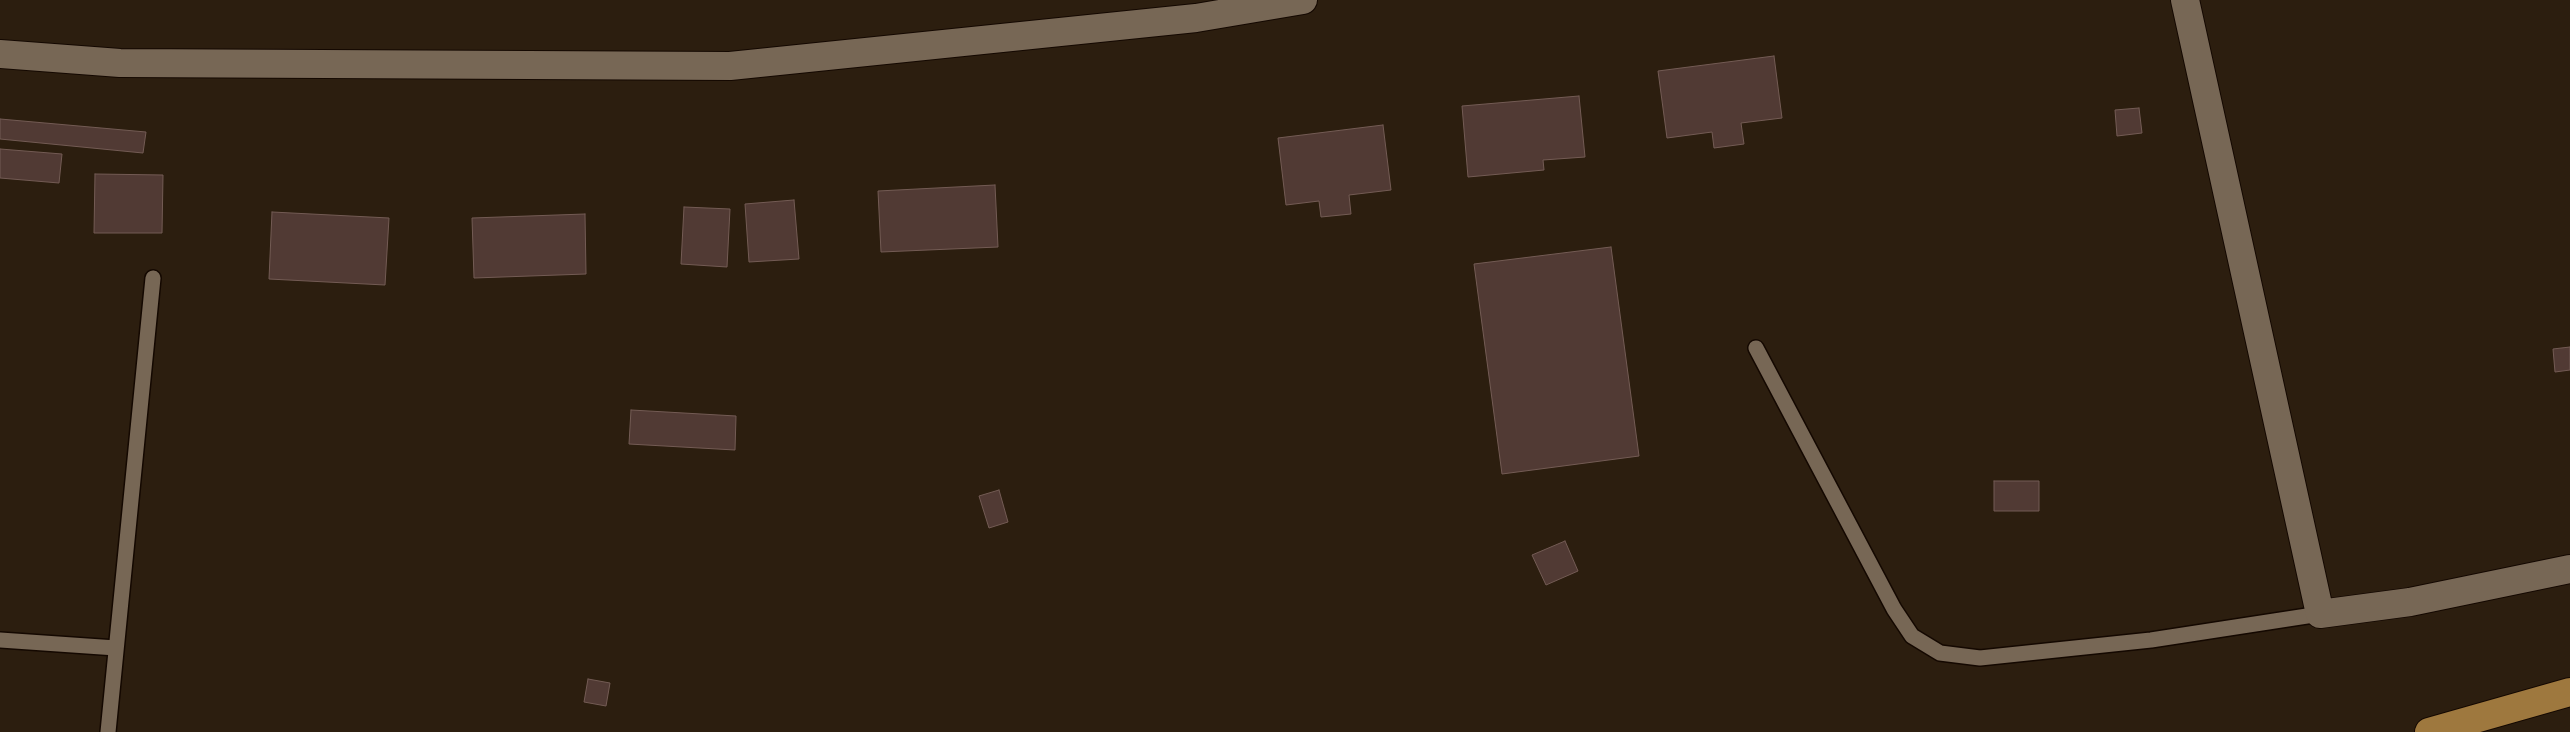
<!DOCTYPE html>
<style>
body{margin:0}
canvas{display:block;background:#2c1e0f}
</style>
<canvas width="2570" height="732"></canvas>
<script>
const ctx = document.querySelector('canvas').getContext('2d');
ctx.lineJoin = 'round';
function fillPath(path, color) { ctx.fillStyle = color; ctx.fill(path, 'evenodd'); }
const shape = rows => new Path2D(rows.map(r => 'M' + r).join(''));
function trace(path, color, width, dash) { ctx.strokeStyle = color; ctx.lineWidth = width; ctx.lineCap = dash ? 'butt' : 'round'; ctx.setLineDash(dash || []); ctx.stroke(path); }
const building = shape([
 [1774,56,1782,118,1741,123,1744,144,1714,148,1712,132,1667,138,1658,71,1774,56],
 [1579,96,1585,157,1543,160,1544,170,1468,177,1462,106,1579,96],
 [2139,108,2142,133,2117,136,2115,110,2139,108],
 [0,119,146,132,143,153,0,139,0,119],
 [1383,125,1391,190,1349,195,1351,214,1321,217,1319,201,1286,205,1278,138,1383,125],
 [0,149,62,154,59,183,0,178,0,149],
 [95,174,163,175,162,233,94,233,95,174],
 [995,185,998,247,881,252,878,191,995,185],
 [794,200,799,259,749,262,745,204,794,200],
 [684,207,730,209,727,267,681,264,684,207],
 [272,212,389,218,385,285,269,279,272,212],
 [585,214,586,274,474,278,472,218,585,214],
 [1611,247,1639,456,1502,474,1474,264,1611,247],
 [2570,347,2570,370,2555,372,2553,349,2570,347],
 [631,410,736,416,735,450,629,444,631,410],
 [1994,481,2039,481,2039,511,1994,511,1994,481],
 [999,490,1008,522,989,528,979,496,999,490],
 [1565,541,1578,571,1546,585,1532,555,1565,541],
 [588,679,610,683,606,706,584,702,588,679]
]);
fillPath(building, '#513a34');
trace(building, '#735b54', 1);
const service = shape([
 [1756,348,1894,609,1912,636,1940,653,1980,658,2151,640,2320,614],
 [0,640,116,648],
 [108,732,153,278]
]);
const minor = shape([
 [2185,0,2320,614,2410,602,2570,569],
 [0,54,120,63,730,66,1196,18,1303,0]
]);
const trunk = shape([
 [2429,732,2570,692]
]);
trace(service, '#140800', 18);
trace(minor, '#140800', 30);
trace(trunk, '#140800', 30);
trace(service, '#776755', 15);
trace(minor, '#776755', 28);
trace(trunk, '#9e783e', 28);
</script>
